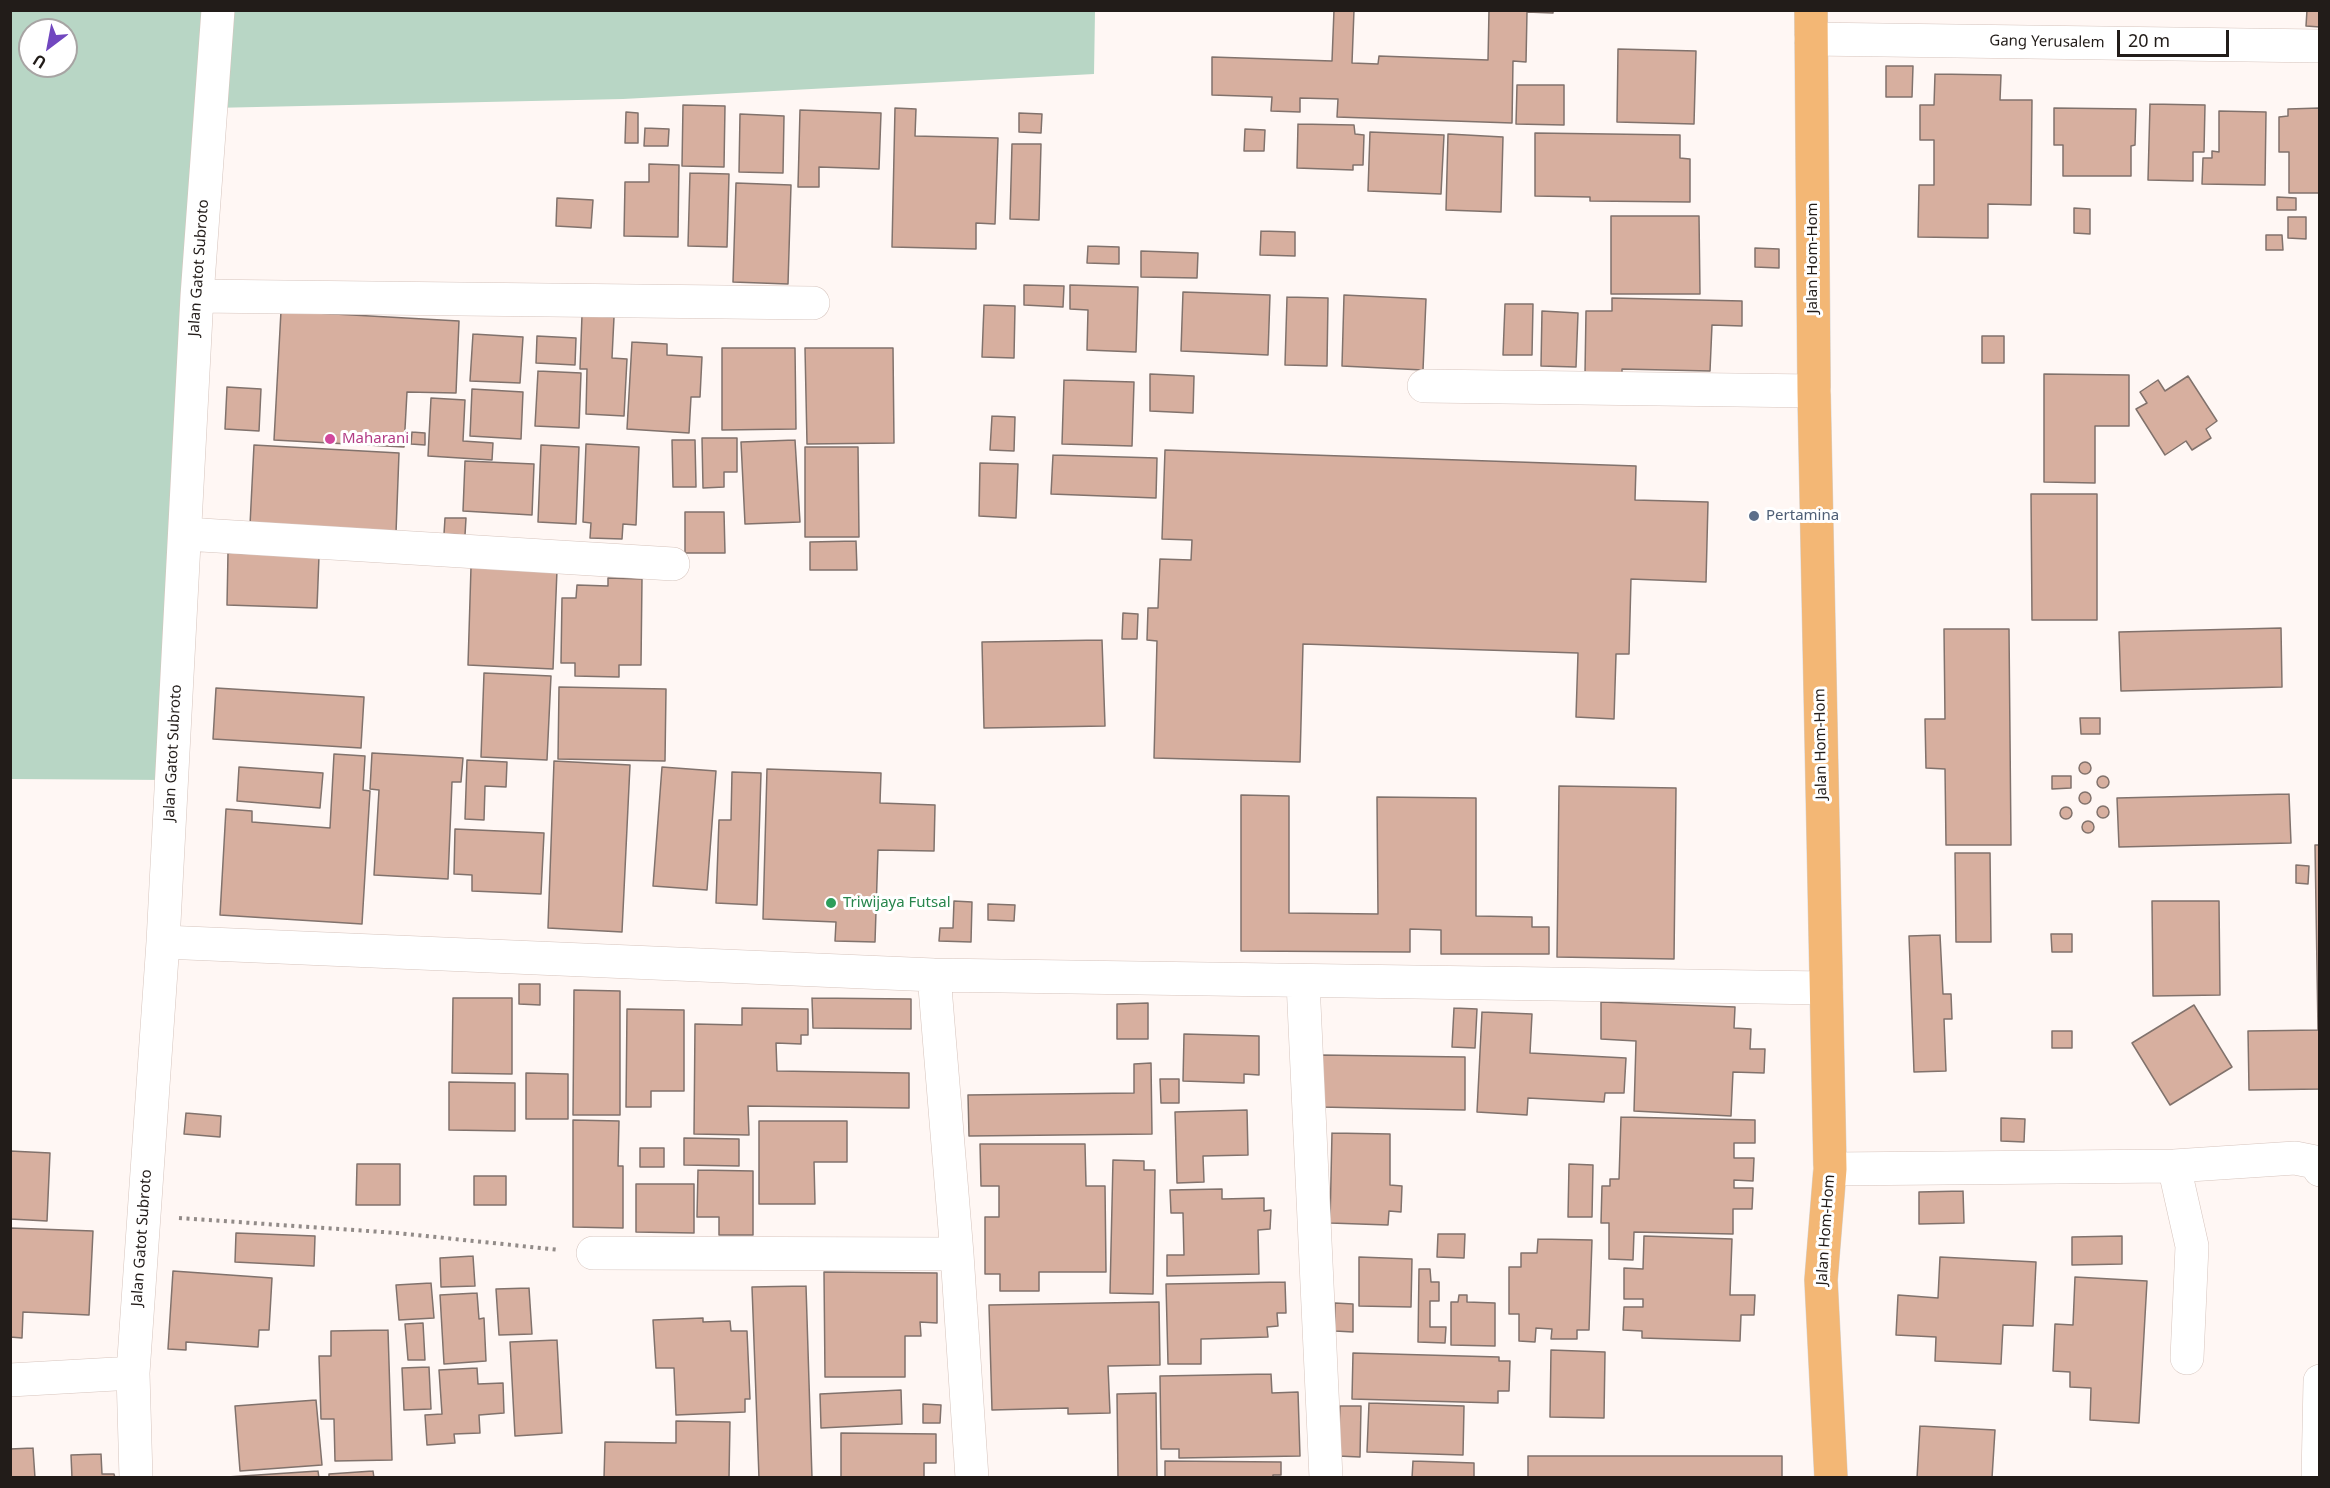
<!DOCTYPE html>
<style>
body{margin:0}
#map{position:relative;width:2330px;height:1488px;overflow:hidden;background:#fff7f4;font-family:"Noto Sans",sans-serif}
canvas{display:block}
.frame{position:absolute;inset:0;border:12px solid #221c19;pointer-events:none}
.north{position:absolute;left:18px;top:18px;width:60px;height:60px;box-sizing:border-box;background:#fff;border:2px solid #a7a4a3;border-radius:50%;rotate:212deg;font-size:16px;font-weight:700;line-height:24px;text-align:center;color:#221c19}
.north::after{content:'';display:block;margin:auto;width:21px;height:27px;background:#7147bf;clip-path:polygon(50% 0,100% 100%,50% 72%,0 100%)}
.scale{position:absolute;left:2117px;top:30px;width:112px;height:27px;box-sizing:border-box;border:3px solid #221c19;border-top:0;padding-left:8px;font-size:18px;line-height:21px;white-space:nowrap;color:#221c19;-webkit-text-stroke:4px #fff;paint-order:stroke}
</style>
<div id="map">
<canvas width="2330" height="1488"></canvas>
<div class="frame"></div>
<div class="north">U</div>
<div class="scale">20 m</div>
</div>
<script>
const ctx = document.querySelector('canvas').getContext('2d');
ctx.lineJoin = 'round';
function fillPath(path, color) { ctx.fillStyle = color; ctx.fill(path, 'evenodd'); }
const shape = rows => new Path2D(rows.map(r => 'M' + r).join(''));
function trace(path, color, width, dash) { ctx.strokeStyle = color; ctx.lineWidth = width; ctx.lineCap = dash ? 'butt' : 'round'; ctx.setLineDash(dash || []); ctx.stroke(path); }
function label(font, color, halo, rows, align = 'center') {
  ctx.font = font + ' "Noto Sans",sans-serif'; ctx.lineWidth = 6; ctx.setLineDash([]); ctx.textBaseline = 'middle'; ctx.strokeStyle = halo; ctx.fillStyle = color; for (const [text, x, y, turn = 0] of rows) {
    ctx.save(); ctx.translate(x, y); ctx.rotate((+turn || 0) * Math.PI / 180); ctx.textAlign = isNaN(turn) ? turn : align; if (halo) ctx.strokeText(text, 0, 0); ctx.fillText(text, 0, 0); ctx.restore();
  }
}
fillPath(shape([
 [11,11,1095,11,1094,74,623,99,211,108,169,780,11,779],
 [30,30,66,30,66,66,30,66]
]), '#b8d6c5');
const building = shape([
 [1334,10,1354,10,1352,63,1378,64,1379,56,1488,60,1489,10,1553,10,1553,13,1527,12,1526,62,1513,61,1512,123,1337,117,1338,99,1300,98,1300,112,1271,111,1272,97,1212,95,1212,57,1332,61,1334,10],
 [2307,10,2320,10,2320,27,2306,26,2307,10],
 [1618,49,1696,51,1694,124,1617,122,1618,49],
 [1886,66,1913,66,1912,97,1886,97,1886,66],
 [1935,74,2001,75,2000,100,2032,100,2031,205,1988,204,1988,238,1918,237,1919,185,1934,185,1934,140,1920,140,1920,105,1934,105,1935,74],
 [1517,85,1564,85,1564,125,1516,124,1517,85],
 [2150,104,2205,105,2204,152,2193,152,2193,181,2148,180,2150,104],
 [683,105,725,106,724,167,682,166,683,105],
 [895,108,916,109,915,136,998,138,995,224,976,223,976,249,892,247,895,108],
 [2054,108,2136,109,2135,145,2131,146,2131,176,2063,176,2063,145,2054,145,2054,108],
 [2320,108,2320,193,2289,193,2289,152,2279,152,2279,117,2288,116,2288,109,2320,108],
 [800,110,881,113,879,169,819,167,819,187,798,187,800,110],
 [2219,111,2266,112,2265,185,2202,184,2203,158,2212,158,2212,151,2219,152,2219,111],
 [626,112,638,113,638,143,625,143,626,112],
 [1019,113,1042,114,1041,133,1019,132,1019,113],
 [740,114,784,116,783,173,739,172,740,114],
 [1298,124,1354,125,1355,134,1364,135,1363,165,1353,165,1353,170,1297,168,1298,124],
 [645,128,669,129,668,146,644,146,645,128],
 [1245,129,1265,130,1264,151,1244,151,1245,129],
 [1370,132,1444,135,1441,194,1368,191,1370,132],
 [1535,133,1680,135,1680,158,1690,159,1690,202,1590,201,1590,197,1535,196,1535,133],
 [1448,134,1503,137,1501,212,1446,210,1448,134],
 [1012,144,1041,144,1039,220,1010,219,1012,144],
 [649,164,679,165,678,237,624,236,625,182,649,182,649,164],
 [690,173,729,174,727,247,688,246,690,173],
 [736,183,791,185,788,284,733,282,736,183],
 [2277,197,2296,198,2296,210,2277,210,2277,197],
 [557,198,593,200,591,228,556,226,557,198],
 [2074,208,2090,209,2090,234,2074,233,2074,208],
 [1611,216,1699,216,1700,294,1611,294,1611,216],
 [2288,217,2306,217,2306,239,2288,238,2288,217],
 [1261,231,1295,232,1295,256,1260,255,1261,231],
 [2266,235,2282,235,2283,250,2266,250,2266,235],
 [1088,246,1119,247,1119,264,1087,263,1088,246],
 [1755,248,1779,249,1779,268,1755,267,1755,248],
 [1141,251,1198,253,1197,278,1141,277,1141,251],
 [1024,285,1064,286,1063,307,1024,305,1024,285],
 [1070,285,1138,287,1136,352,1087,350,1088,310,1070,309,1070,285],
 [1183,292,1270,295,1268,355,1181,351,1183,292],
 [1344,295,1426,299,1423,370,1342,366,1344,295],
 [1287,297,1328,298,1327,366,1285,365,1287,297],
 [1612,298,1742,301,1742,326,1712,325,1710,371,1622,369,1622,375,1585,374,1586,311,1612,311,1612,298],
 [1505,304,1533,304,1532,355,1503,355,1505,304],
 [984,305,1015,306,1014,358,982,357,984,305],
 [281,311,459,321,456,393,407,392,404,447,274,440,281,311],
 [1542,311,1578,313,1576,367,1541,366,1542,311],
 [582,315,614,317,612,358,627,359,624,416,586,414,587,369,580,369,582,315],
 [473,334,523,337,520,383,470,381,473,334],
 [537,336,576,338,575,365,536,363,537,336],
 [1982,336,2004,336,2004,363,1982,363,1982,336],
 [632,342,667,344,667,355,702,357,700,397,691,397,689,433,627,429,632,342],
 [722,348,795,348,796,429,722,430,722,348],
 [805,348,893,348,894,443,807,444,805,348],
 [538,371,581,373,579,428,535,426,538,371],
 [1150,374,1194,376,1193,413,1150,411,1150,374],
 [2044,374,2129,375,2129,426,2095,426,2095,483,2044,482,2044,374],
 [2188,376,2217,421,2206,429,2211,438,2192,450,2186,441,2165,455,2136,409,2147,403,2140,392,2158,380,2165,391,2188,376],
 [1064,380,1134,382,1132,446,1062,444,1064,380],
 [227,387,261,389,259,431,225,429,227,387],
 [472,389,523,392,521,439,470,436,472,389],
 [431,398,465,400,463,441,493,443,492,460,428,456,431,398],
 [992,416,1015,417,1014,451,990,450,992,416],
 [412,432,425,433,425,445,411,444,412,432],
 [702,438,737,438,737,472,724,472,724,487,703,488,702,438],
 [672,440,695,440,696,487,673,487,672,440],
 [795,440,800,522,745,524,741,442,795,440],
 [586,444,639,447,636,525,623,524,622,539,590,538,591,523,583,522,586,444],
 [254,445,399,453,396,533,250,525,254,445],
 [541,445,579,447,576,524,538,522,541,445],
 [805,447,858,447,859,537,805,537,805,447],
 [1165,450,1636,466,1635,500,1708,502,1706,582,1631,579,1629,654,1616,654,1614,719,1576,717,1578,653,1303,644,1300,762,1154,758,1157,641,1147,640,1148,608,1158,608,1160,559,1191,560,1192,540,1162,539,1165,450],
 [1053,455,1157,458,1156,498,1051,494,1053,455],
 [465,461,534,464,532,515,463,511,465,461],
 [980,463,1018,464,1016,518,979,516,980,463],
 [2031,494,2097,494,2097,620,2032,620,2031,494],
 [685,512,724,512,725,553,685,553,685,512],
 [445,518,466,518,465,535,444,534,445,518],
 [856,541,857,570,810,570,810,542,856,541],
 [228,553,319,556,317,608,227,605,228,553],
 [471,567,557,570,553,669,468,665,471,567],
 [608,578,642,579,641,665,619,665,619,677,575,676,575,663,561,663,562,598,576,598,577,585,608,586,608,578],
 [1123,613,1138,614,1137,639,1122,639,1123,613],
 [2281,628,2282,687,2121,691,2119,632,2281,628],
 [1944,629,2009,629,2011,845,1946,845,1945,769,1926,768,1925,719,1945,719,1944,629],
 [1102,640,1105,726,984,728,982,642,1102,640],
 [484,673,551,676,547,760,481,757,484,673],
 [559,687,666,689,665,761,558,759,559,687],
 [216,688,364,697,361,748,213,739,216,688],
 [2080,718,2100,718,2100,734,2081,734,2080,718],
 [372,753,463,758,461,782,452,782,448,879,374,875,379,790,370,789,372,753],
 [334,754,365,756,363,790,370,791,362,924,220,915,226,809,252,811,252,822,330,828,334,754],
 [467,760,507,762,506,787,485,786,484,820,465,819,467,760],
 [554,761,630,765,622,932,548,928,554,761],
 '2079 768a6 6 0 1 1 12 0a6 6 0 1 1-12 0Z',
 [239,767,323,773,320,808,237,801,239,767],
 [662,767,716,771,707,890,653,886,662,767],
 [767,769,881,773,880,803,935,805,934,851,878,850,875,942,835,941,836,922,763,919,767,769],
 [732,772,761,773,757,905,716,903,719,820,731,820,732,772],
 [2052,776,2071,776,2071,788,2052,789,2052,776],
 '2097 782a6 6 0 1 1 12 0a6 6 0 1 1-12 0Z',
 [1559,786,1676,788,1674,959,1557,957,1559,786],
 '2079 798a6 6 0 1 1 12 0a6 6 0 1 1-12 0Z',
 [2289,794,2291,843,2119,847,2117,798,2289,794],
 [1241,795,1289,796,1289,913,1378,914,1377,797,1476,798,1476,916,1532,917,1532,927,1549,927,1549,954,1441,954,1441,930,1410,929,1410,952,1241,951,1241,795],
 '2097 812a6 6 0 1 1 12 0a6 6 0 1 1-12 0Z',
 '2060 813a6 6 0 1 1 12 0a6 6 0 1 1-12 0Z',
 '2082 827a6 6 0 1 1 12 0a6 6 0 1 1-12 0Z',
 [455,829,544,833,541,894,472,891,472,875,454,874,455,829],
 [2315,845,2320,845,2320,1089,2249,1090,2248,1031,2318,1030,2315,845],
 [1955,853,1990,853,1991,942,1956,942,1955,853],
 [2296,865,2309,866,2308,884,2296,883,2296,865],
 [954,901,972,902,971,942,939,941,940,928,953,928,954,901],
 [2152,901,2219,901,2220,995,2153,996,2152,901],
 [988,904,1015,905,1014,921,988,920,988,904],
 [2051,934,2072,934,2072,952,2052,952,2051,934],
 [1940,935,1943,994,1951,994,1952,1019,1944,1019,1946,1071,1914,1072,1909,936,1940,935],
 [519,984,540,984,540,1005,519,1004,519,984],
 [574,990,620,991,620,1115,573,1115,574,990],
 [453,998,512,998,512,1074,452,1073,453,998],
 [812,998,911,999,911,1029,813,1028,812,998],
 [1601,1002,1735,1007,1734,1028,1751,1029,1750,1049,1765,1049,1764,1073,1733,1072,1731,1116,1634,1111,1636,1041,1601,1039,1601,1002],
 [1148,1003,1148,1039,1117,1039,1117,1004,1148,1003],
 [2194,1005,2232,1067,2170,1105,2132,1043,2194,1005],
 [742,1008,808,1009,808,1035,801,1035,801,1044,776,1043,777,1071,909,1073,909,1108,748,1106,749,1135,694,1134,695,1024,742,1025,742,1008],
 [1454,1008,1477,1009,1475,1048,1452,1047,1454,1008],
 [627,1009,684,1010,684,1091,651,1091,651,1107,626,1107,627,1009],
 [1482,1012,1532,1014,1530,1053,1626,1058,1624,1093,1605,1093,1604,1102,1528,1098,1527,1115,1477,1112,1482,1012],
 [2052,1031,2072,1031,2072,1048,2052,1048,2052,1031],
 [1184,1034,1259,1036,1259,1075,1244,1074,1244,1083,1183,1081,1184,1034],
 [1320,1055,1465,1057,1465,1110,1320,1107,1320,1055],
 [1151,1063,1152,1134,969,1136,968,1095,1134,1093,1134,1064,1151,1063],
 [526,1073,568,1074,568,1119,526,1119,526,1073],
 [1160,1079,1179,1079,1179,1103,1161,1103,1160,1079],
 [449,1082,515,1083,515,1131,449,1130,449,1082],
 [1247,1110,1248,1155,1203,1156,1204,1182,1177,1183,1175,1112,1247,1110],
 [186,1113,221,1116,220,1137,184,1134,186,1113],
 [1621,1117,1755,1120,1755,1143,1734,1143,1734,1158,1754,1158,1753,1181,1734,1180,1734,1188,1753,1188,1752,1209,1733,1209,1733,1234,1634,1232,1633,1260,1609,1259,1609,1223,1601,1223,1602,1186,1610,1186,1610,1179,1619,1179,1621,1117],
 [2001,1118,2025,1119,2024,1142,2001,1141,2001,1118],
 [573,1120,619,1121,618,1166,623,1166,623,1228,573,1227,573,1120],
 [759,1121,847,1121,847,1162,814,1162,815,1204,759,1204,759,1121],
 [1332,1133,1390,1134,1390,1185,1402,1186,1401,1212,1389,1211,1388,1225,1330,1223,1332,1133],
 [684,1138,739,1139,739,1166,684,1165,684,1138],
 [980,1144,1085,1144,1086,1186,1105,1186,1106,1272,1039,1272,1039,1291,1000,1291,1000,1274,985,1274,985,1217,999,1217,999,1186,981,1186,980,1144],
 [640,1148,664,1148,664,1167,640,1167,640,1148],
 [10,1151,50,1153,47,1221,10,1219,10,1151],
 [1113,1160,1144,1161,1144,1170,1155,1170,1153,1294,1110,1293,1113,1160],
 [357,1164,400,1164,400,1205,356,1205,357,1164],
 [1569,1164,1593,1165,1592,1217,1568,1217,1569,1164],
 [698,1170,753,1171,753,1235,719,1235,719,1217,697,1217,698,1170],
 [474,1176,506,1176,506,1205,474,1205,474,1176],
 [636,1184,694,1184,694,1233,636,1232,636,1184],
 [1222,1189,1222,1199,1264,1198,1264,1211,1271,1210,1270,1229,1258,1230,1259,1274,1167,1276,1167,1255,1184,1255,1183,1213,1171,1213,1170,1190,1222,1189],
 [1963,1191,1964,1223,1919,1224,1919,1192,1963,1191],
 [10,1228,93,1231,89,1315,23,1312,22,1338,10,1337,10,1228],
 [236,1233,315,1236,314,1266,235,1262,236,1233],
 [1438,1234,1465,1234,1464,1258,1437,1257,1438,1234],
 [1644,1236,1732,1239,1730,1295,1755,1295,1754,1315,1741,1315,1740,1341,1642,1338,1642,1331,1623,1330,1624,1307,1643,1307,1643,1299,1624,1299,1624,1268,1643,1269,1644,1236],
 [2122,1236,2122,1264,2072,1265,2072,1237,2122,1236],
 [1538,1239,1592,1240,1589,1330,1577,1330,1577,1339,1551,1339,1552,1329,1536,1328,1535,1342,1519,1341,1519,1314,1509,1314,1509,1267,1521,1267,1521,1253,1537,1253,1538,1239],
 [473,1256,475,1286,441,1287,440,1258,473,1256],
 [1359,1257,1412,1259,1411,1307,1359,1306,1359,1257],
 [1940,1257,2036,1262,2033,1326,2003,1325,2001,1364,1935,1361,1936,1337,1896,1335,1898,1295,1938,1298,1940,1257],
 [1419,1269,1430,1269,1431,1282,1439,1282,1439,1301,1430,1301,1430,1327,1446,1327,1445,1343,1418,1342,1419,1269],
 [173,1271,272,1278,269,1330,259,1330,258,1347,186,1342,186,1350,168,1349,173,1271],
 [824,1272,937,1273,937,1323,920,1322,921,1336,905,1336,905,1377,825,1377,824,1272],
 [2075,1277,2147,1281,2139,1423,2090,1420,2091,1388,2070,1387,2070,1372,2053,1371,2055,1324,2073,1325,2075,1277],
 [1285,1282,1286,1313,1277,1313,1278,1326,1267,1327,1268,1337,1201,1339,1201,1364,1168,1364,1166,1284,1285,1282],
 [431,1283,434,1318,399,1320,396,1285,431,1283],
 [806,1286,812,1478,759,1478,752,1287,806,1286],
 [529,1288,532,1334,499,1335,496,1289,529,1288],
 [477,1293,479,1319,484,1318,486,1361,444,1364,440,1295,477,1293],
 [1459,1295,1467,1295,1467,1302,1495,1303,1495,1346,1451,1345,1451,1302,1458,1302,1459,1295],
 [1159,1302,1160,1365,1108,1366,1110,1413,1068,1414,1068,1408,992,1410,989,1305,1159,1302],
 [1335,1303,1353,1304,1353,1332,1335,1331,1335,1303],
 [703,1318,703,1322,730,1321,731,1331,747,1331,750,1399,745,1399,745,1412,676,1415,674,1368,656,1368,653,1320,703,1318],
 [423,1323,425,1360,408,1360,405,1324,423,1323],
 [388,1330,392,1460,335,1461,334,1419,321,1419,319,1356,331,1356,331,1331,388,1330],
 [557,1340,562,1433,515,1436,510,1342,557,1340],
 [1551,1350,1605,1352,1604,1418,1550,1417,1551,1350],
 [1353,1353,1499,1357,1499,1361,1510,1361,1509,1391,1498,1391,1498,1403,1352,1399,1353,1353],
 [429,1367,431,1409,404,1410,402,1368,429,1367],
 [477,1368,478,1384,503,1383,504,1413,479,1415,480,1433,454,1434,455,1443,427,1445,425,1415,442,1414,439,1370,477,1368],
 [1271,1374,1272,1393,1298,1392,1300,1456,1179,1458,1179,1449,1161,1449,1160,1376,1271,1374],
 [901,1390,902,1424,821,1428,820,1394,901,1390],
 [1156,1393,1157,1478,1118,1478,1117,1394,1156,1393],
 [316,1400,322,1465,240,1471,235,1406,316,1400],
 [1369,1403,1464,1406,1463,1455,1367,1452,1369,1403],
 [923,1404,941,1405,940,1423,923,1423,923,1404],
 [1340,1406,1361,1406,1360,1457,1338,1456,1340,1406],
 [676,1421,730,1422,729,1478,604,1478,605,1442,676,1443,676,1421],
 [1920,1426,1995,1430,1992,1478,1917,1478,1920,1426],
 [841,1433,936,1434,936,1463,924,1463,924,1478,841,1478,841,1433],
 [33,1448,35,1478,10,1478,10,1449,33,1448],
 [101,1454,102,1474,114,1474,115,1478,72,1478,71,1455,101,1454],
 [1528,1456,1782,1456,1782,1478,1528,1478,1528,1456],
 [1165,1461,1281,1462,1281,1475,1273,1475,1273,1478,1165,1478,1165,1461],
 [1413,1461,1474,1463,1474,1478,1412,1478,1413,1461],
 [318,1471,319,1478,227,1478,227,1477,318,1471],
 [373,1471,374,1478,329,1478,329,1474,373,1471]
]);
fillPath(building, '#d7af9f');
trace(building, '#81726c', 1.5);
const minor = shape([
 [1811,39,2320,46],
 [197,296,813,303],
 [1424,386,1814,391],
 [185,534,673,564],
 [163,942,934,975,1826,988],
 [934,975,957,1254,972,1478],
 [1303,982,1326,1478],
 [2174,1166,2192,1246,2187,1358],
 [1830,1169,2174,1166,2295,1158,2315,1162,2320,1170],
 [593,1253,957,1254],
 [133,1373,136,1478],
 [10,1380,133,1373,163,942,197,296,218,10],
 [2318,1478,2320,1381]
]);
const highway = shape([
 [1811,10,1814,391,1830,1169,1821,1280,1831,1478]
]);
trace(minor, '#d6c4bd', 34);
trace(highway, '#d7d6d6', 34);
trace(shape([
 [179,1218,397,1233,560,1250]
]), '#928b88', 4, [3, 4.5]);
trace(minor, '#fff', 33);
trace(highway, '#f3b775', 33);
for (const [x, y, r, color] of [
 [330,439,6,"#d1479c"],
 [1754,516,6,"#5c6f8a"],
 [831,903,6,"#2e9e5b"]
]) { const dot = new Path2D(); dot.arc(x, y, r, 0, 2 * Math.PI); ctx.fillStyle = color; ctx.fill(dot); trace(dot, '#fff', 2); }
label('15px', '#221c19', '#fff', [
 ["Gang Yerusalem",2047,42,1],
 ["Jalan Hom-Hom",1813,258,-90],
 ["Jalan Gatot Subroto",199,268,-86],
 ["Jalan Hom-Hom",1821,744,-91],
 ["Jalan Gatot Subroto",173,753,-87],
 ["Jalan Hom-Hom",1826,1230,-86],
 ["Jalan Gatot Subroto",142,1238,-86]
]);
label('15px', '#b23c85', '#fff', [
 ["Maharani",342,439]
], 'left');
label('15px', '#4e5e75', '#fff', [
 ["Pertamina",1766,516]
], 'left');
label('15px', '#27864d', '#fff', [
 ["Triwijaya Futsal",843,903]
], 'left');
</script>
